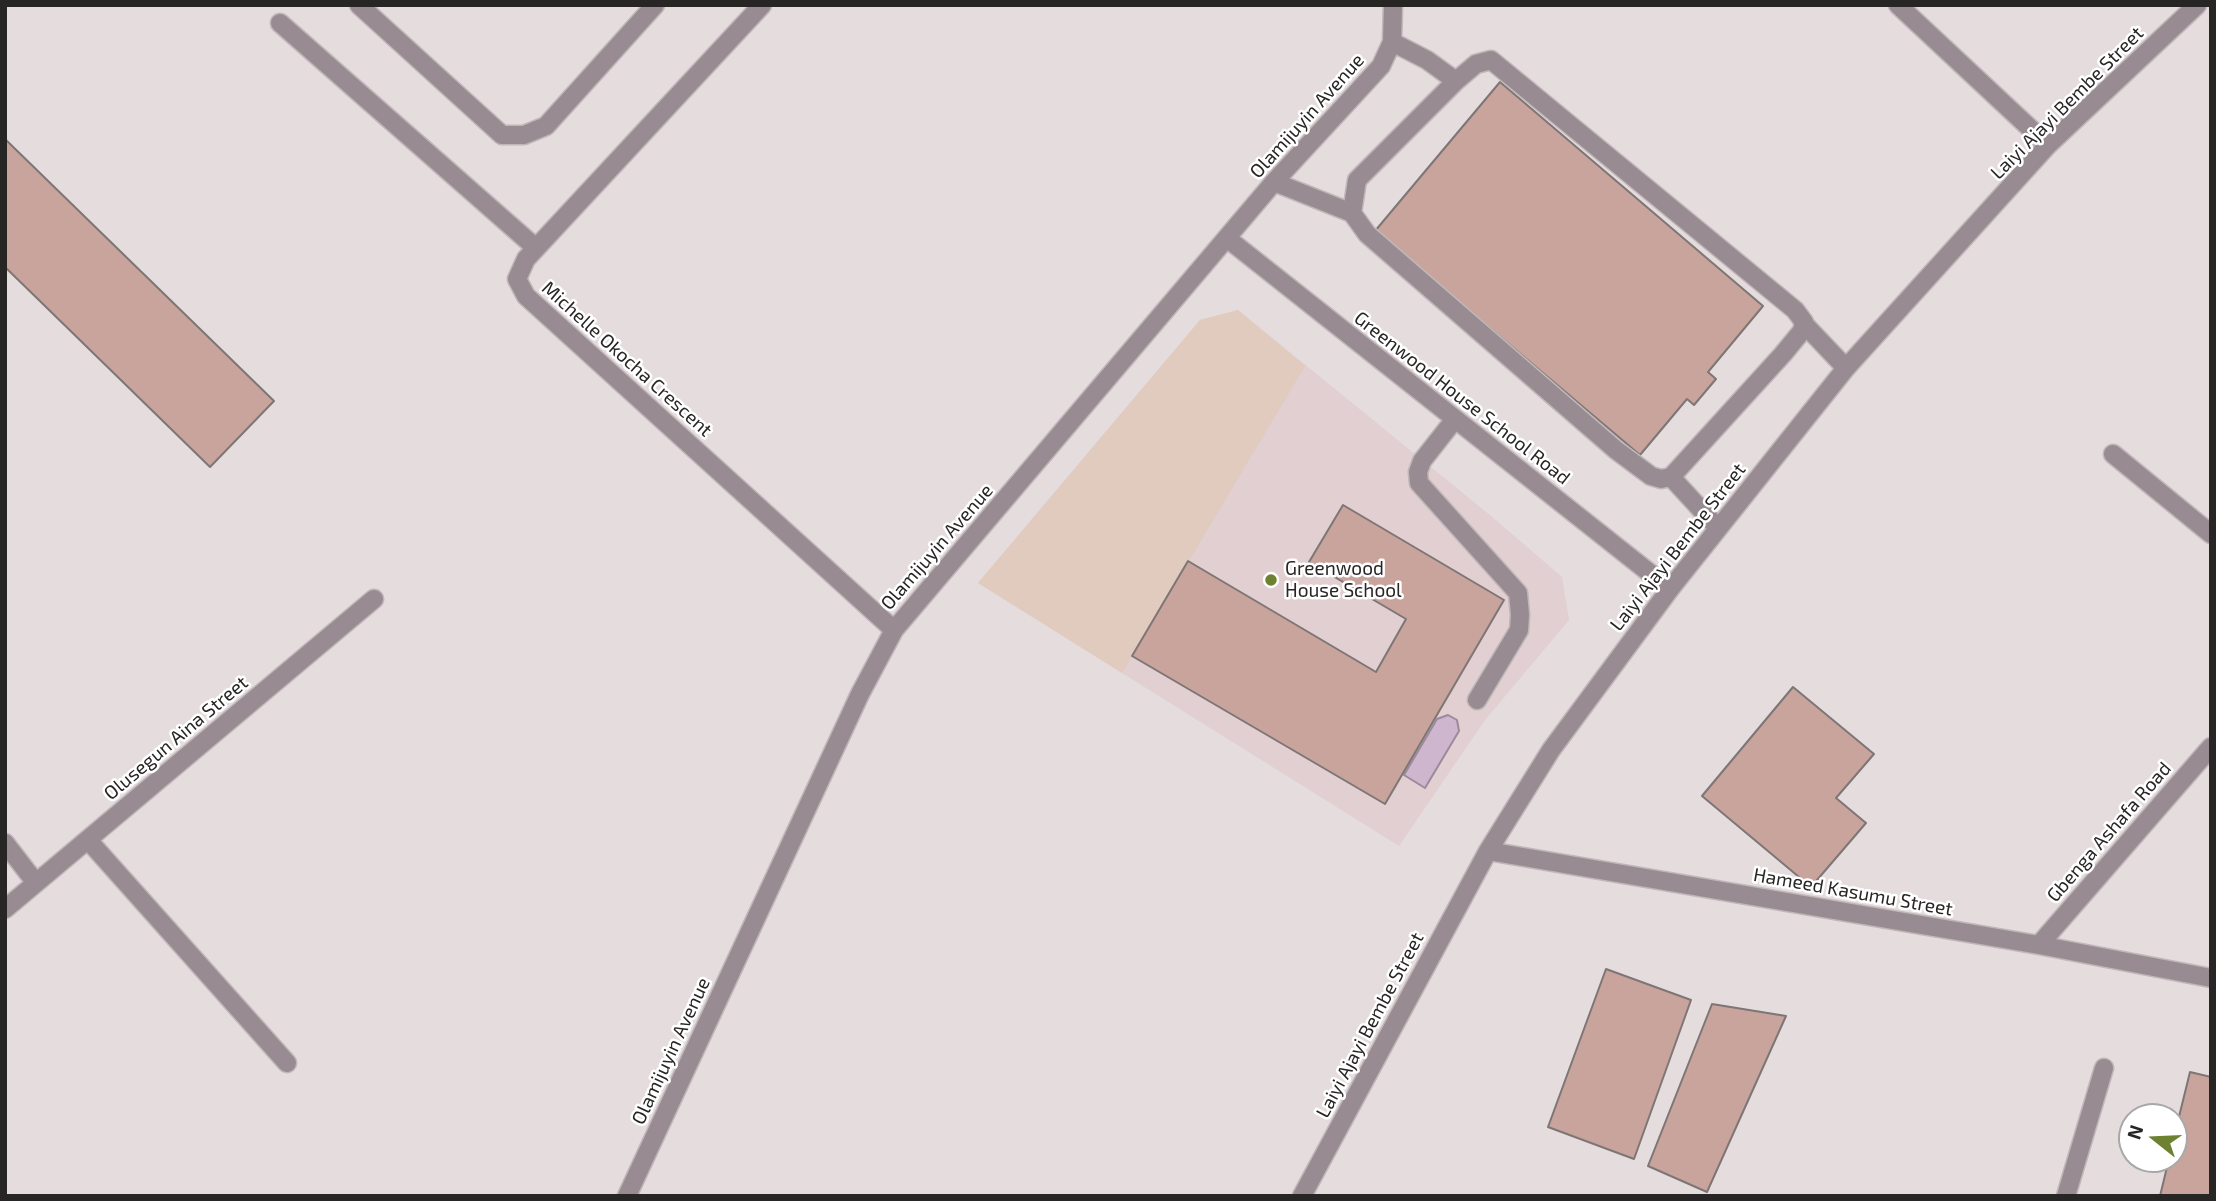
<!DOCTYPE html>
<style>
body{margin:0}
#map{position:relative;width:2216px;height:1201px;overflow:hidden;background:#e5dcdd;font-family:"Exo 2",sans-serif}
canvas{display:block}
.frame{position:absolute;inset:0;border:7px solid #282525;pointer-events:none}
.north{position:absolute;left:2118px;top:1103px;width:70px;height:70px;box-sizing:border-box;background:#fff;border:2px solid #a9a8a8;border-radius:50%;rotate:288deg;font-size:19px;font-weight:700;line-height:28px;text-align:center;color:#282525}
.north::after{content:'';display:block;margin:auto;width:24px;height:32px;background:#6e8131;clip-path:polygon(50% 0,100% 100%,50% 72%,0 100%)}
</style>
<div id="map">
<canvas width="2216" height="1201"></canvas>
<div class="frame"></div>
<div class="north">N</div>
</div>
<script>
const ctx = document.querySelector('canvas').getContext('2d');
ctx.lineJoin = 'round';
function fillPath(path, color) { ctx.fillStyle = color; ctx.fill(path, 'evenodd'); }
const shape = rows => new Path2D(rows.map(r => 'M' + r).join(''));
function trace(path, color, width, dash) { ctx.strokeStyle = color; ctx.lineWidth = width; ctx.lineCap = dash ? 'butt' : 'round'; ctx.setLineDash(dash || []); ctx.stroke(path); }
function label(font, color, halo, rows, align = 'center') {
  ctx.font = font + ' "Exo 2",sans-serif'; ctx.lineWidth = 5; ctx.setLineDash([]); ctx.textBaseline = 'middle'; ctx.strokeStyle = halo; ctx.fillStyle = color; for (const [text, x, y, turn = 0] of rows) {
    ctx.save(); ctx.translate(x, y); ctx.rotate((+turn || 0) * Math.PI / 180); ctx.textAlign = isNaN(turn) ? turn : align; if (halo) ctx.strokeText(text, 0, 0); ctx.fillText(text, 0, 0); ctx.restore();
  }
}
fillPath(shape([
 [1238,310,1491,516,1562,577,1569,620,1485,720,1399,846,978,583,1200,320]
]), '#e1cfd1');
fillPath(shape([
 [1238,310,1305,366,1122,673,978,583,1200,320]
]), '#e0cbbe');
const water = shape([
 [1448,715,1457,720,1459,731,1425,788,1404,775,1437,719,1448,715]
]);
fillPath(water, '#ceb6cf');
trace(water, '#9c8a9c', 2);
const building = shape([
 [1500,82,1763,306,1708,372,1716,379,1694,405,1687,399,1640,455,1375,231,1500,82],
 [5,139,274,401,210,467,5,267,5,139],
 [1343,505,1504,600,1385,804,1132,656,1188,561,1376,672,1406,619,1309,562,1343,505],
 [1793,687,1874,754,1836,798,1866,823,1811,887,1702,796,1793,687],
 [1606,969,1691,1000,1634,1159,1548,1127,1606,969],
 [1712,1004,1786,1016,1707,1192,1648,1166,1712,1004],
 [2190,1072,2211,1077,2211,1196,2160,1196,2169,1159,2174,1159,2174,1137,2190,1072]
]);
fillPath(building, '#c8a49d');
trace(building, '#7e7675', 2);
const minor = shape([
 [359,5,502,135,524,135,546,126,655,5],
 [762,5,526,259,517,279,526,296,894,630],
 [1898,5,2048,145],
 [280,23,536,248],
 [1392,42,1427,60,1456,81],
 [1491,60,1795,310,1804,322,1802,331,1783,354,1671,477,1661,479,1651,476,1616,450,1367,234,1352,213,1357,180,1456,81,1476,64,1491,60],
 [1274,182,1352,213],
 [1228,239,1670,589],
 [1805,325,1846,368],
 [1455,419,1422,461,1418,472,1419,483,1518,593,1520,615,1519,630,1477,700],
 [2113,454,2211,534],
 [1671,477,1718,528],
 [88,840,287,1063],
 [5,843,36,883],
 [1488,851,2039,945,2211,978],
 [5,909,374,599],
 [2039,945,2211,747],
 [627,1196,860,694,894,630,1274,182,1381,66,1392,42,1393,5],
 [1302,1196,1488,851,1551,750,1670,589,1846,368,2048,145,2197,5],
 [2066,1196,2104,1068]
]);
trace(minor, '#bfb7b8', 21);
trace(minor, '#998b92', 18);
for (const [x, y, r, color] of [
 [1271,580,7,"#6e8131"]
]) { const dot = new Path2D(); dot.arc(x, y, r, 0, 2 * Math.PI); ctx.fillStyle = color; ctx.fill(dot); trace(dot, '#fff', 2.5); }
label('19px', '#282525', '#fff', [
 ["Laiyi Ajayi Bembe Street",2067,103,-45],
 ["Olamijuyin Avenue",1307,116,-48],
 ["Michelle Okocha Crescent",627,359,42],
 ["Greenwood House School Road",1462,398,38],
 ["Olamijuyin Avenue",937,547,-49],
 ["Laiyi Ajayi Bembe Street",1678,547,-52],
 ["Olusegun Aina Street",176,738,-40],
 ["Gbenga Ashafa Road",2109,832,-49],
 ["Hameed Kasumu Street",1853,892,10],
 ["Laiyi Ajayi Bembe Street",1370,1025,-62],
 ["Olamijuyin Avenue",671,1051,-65]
]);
label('19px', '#282525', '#fff', [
 ["Greenwood",1285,569],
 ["House School",1285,591]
], 'left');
</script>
